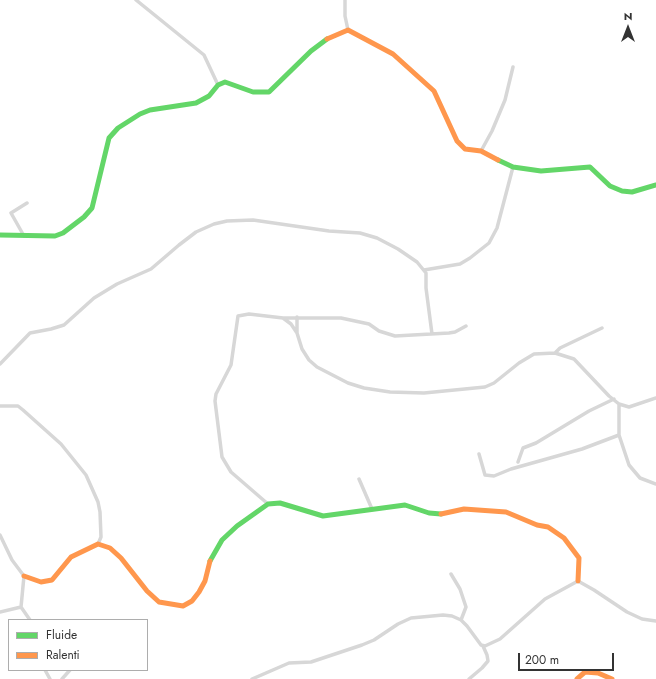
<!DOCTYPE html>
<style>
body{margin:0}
#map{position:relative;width:656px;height:679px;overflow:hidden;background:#fff;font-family:Jost,sans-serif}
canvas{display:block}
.legend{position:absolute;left:8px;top:619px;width:140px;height:52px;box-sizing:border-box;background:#fff;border:1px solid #adadad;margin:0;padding:5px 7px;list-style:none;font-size:12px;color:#333}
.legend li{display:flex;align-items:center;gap:8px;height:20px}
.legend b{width:20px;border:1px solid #adadad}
.north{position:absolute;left:608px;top:8px;width:40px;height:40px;-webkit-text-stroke:3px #fff;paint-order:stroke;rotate:0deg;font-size:11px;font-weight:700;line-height:16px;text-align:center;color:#333}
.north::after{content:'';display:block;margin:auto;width:14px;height:18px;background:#333;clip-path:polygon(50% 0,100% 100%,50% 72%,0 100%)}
.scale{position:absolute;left:518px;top:653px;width:96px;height:18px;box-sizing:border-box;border:2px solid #333;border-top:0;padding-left:5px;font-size:12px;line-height:14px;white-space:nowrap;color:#333;-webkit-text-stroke:3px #fff;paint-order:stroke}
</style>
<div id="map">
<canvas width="656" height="679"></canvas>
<ul class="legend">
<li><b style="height:5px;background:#63d668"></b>Fluide</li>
<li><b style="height:5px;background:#ff974d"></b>Ralenti</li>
</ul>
<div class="north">N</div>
<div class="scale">200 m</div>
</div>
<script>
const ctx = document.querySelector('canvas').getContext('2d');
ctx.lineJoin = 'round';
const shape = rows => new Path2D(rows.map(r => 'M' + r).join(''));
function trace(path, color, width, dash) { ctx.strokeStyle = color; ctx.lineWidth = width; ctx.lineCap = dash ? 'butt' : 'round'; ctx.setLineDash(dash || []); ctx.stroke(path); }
trace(shape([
 [136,0,204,55,218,85],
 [345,0,345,16,348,30],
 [481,151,492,131,505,100,513,67],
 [24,236,11,213,27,203],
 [424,270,460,264,470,258,489,243,497,228,513,167],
 [297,317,297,333,302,349,309,360,317,367,348,383,364,388,390,392,424,393,485,387,494,383,519,363,534,354,555,353,574,359,609,396,619,404,619,435,629,465,640,478,656,484],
 [283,318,291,324,297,333],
 [555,353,560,348,602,328],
 [0,364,30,333,51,329,64,325,94,298,117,284,151,269,179,245,196,232,214,224,227,221,253,220,329,231,360,233,377,238,398,249,417,262,426,273,426,288,432,334],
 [619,404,629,407,656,398],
 [0,406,18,406,23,410,61,444,86,475,98,502,100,512,101,537,98,544],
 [479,454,485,475,494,476,511,469,582,449,619,435],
 [518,462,523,448,536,443,589,411,614,399],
 [359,479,372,509],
 [268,504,231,472,222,457,215,401,216,394,231,365,238,316,249,314,283,318,341,318,369,324,379,331,395,336,449,333,455,332,466,326],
 [0,535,12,560,24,576,21,607,30,620],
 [451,574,460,589,466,607,461,620],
 [0,612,21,607],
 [45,670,50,679],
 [62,679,70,670],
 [252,679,289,663,311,662,362,645,374,640,398,624,411,618,443,615,452,616,461,620,467,626,481,645,485,646,500,639,545,599,578,581,594,590,627,612,642,619,656,621],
 [469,679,482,668,488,661,487,655,483,646]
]), '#d7d7d7', 3.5);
trace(shape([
 [498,160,513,167,541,171,590,167,610,186,622,191,632,192,656,185],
 [0,235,55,236,63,233,84,217,92,208,109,138,118,128,140,114,150,110,196,103,209,96,218,85,225,82,253,92,269,92,311,51,327,39],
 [210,561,222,540,237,526,268,504,280,503,323,516,405,505,429,513,441,514]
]), '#63d668', 5);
trace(shape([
 [327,39,348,30,393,54,434,91,457,141,465,149,481,151,498,160],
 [441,514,464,509,506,512,537,525,548,527,564,538,579,558,578,581],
 [24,576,41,582,52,580,71,557,98,544,110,548,121,558,147,591,159,602,183,606,192,601,199,592,205,581,210,561],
 [577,679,585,672,598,673,612,679]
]), '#ff974d', 5);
</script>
